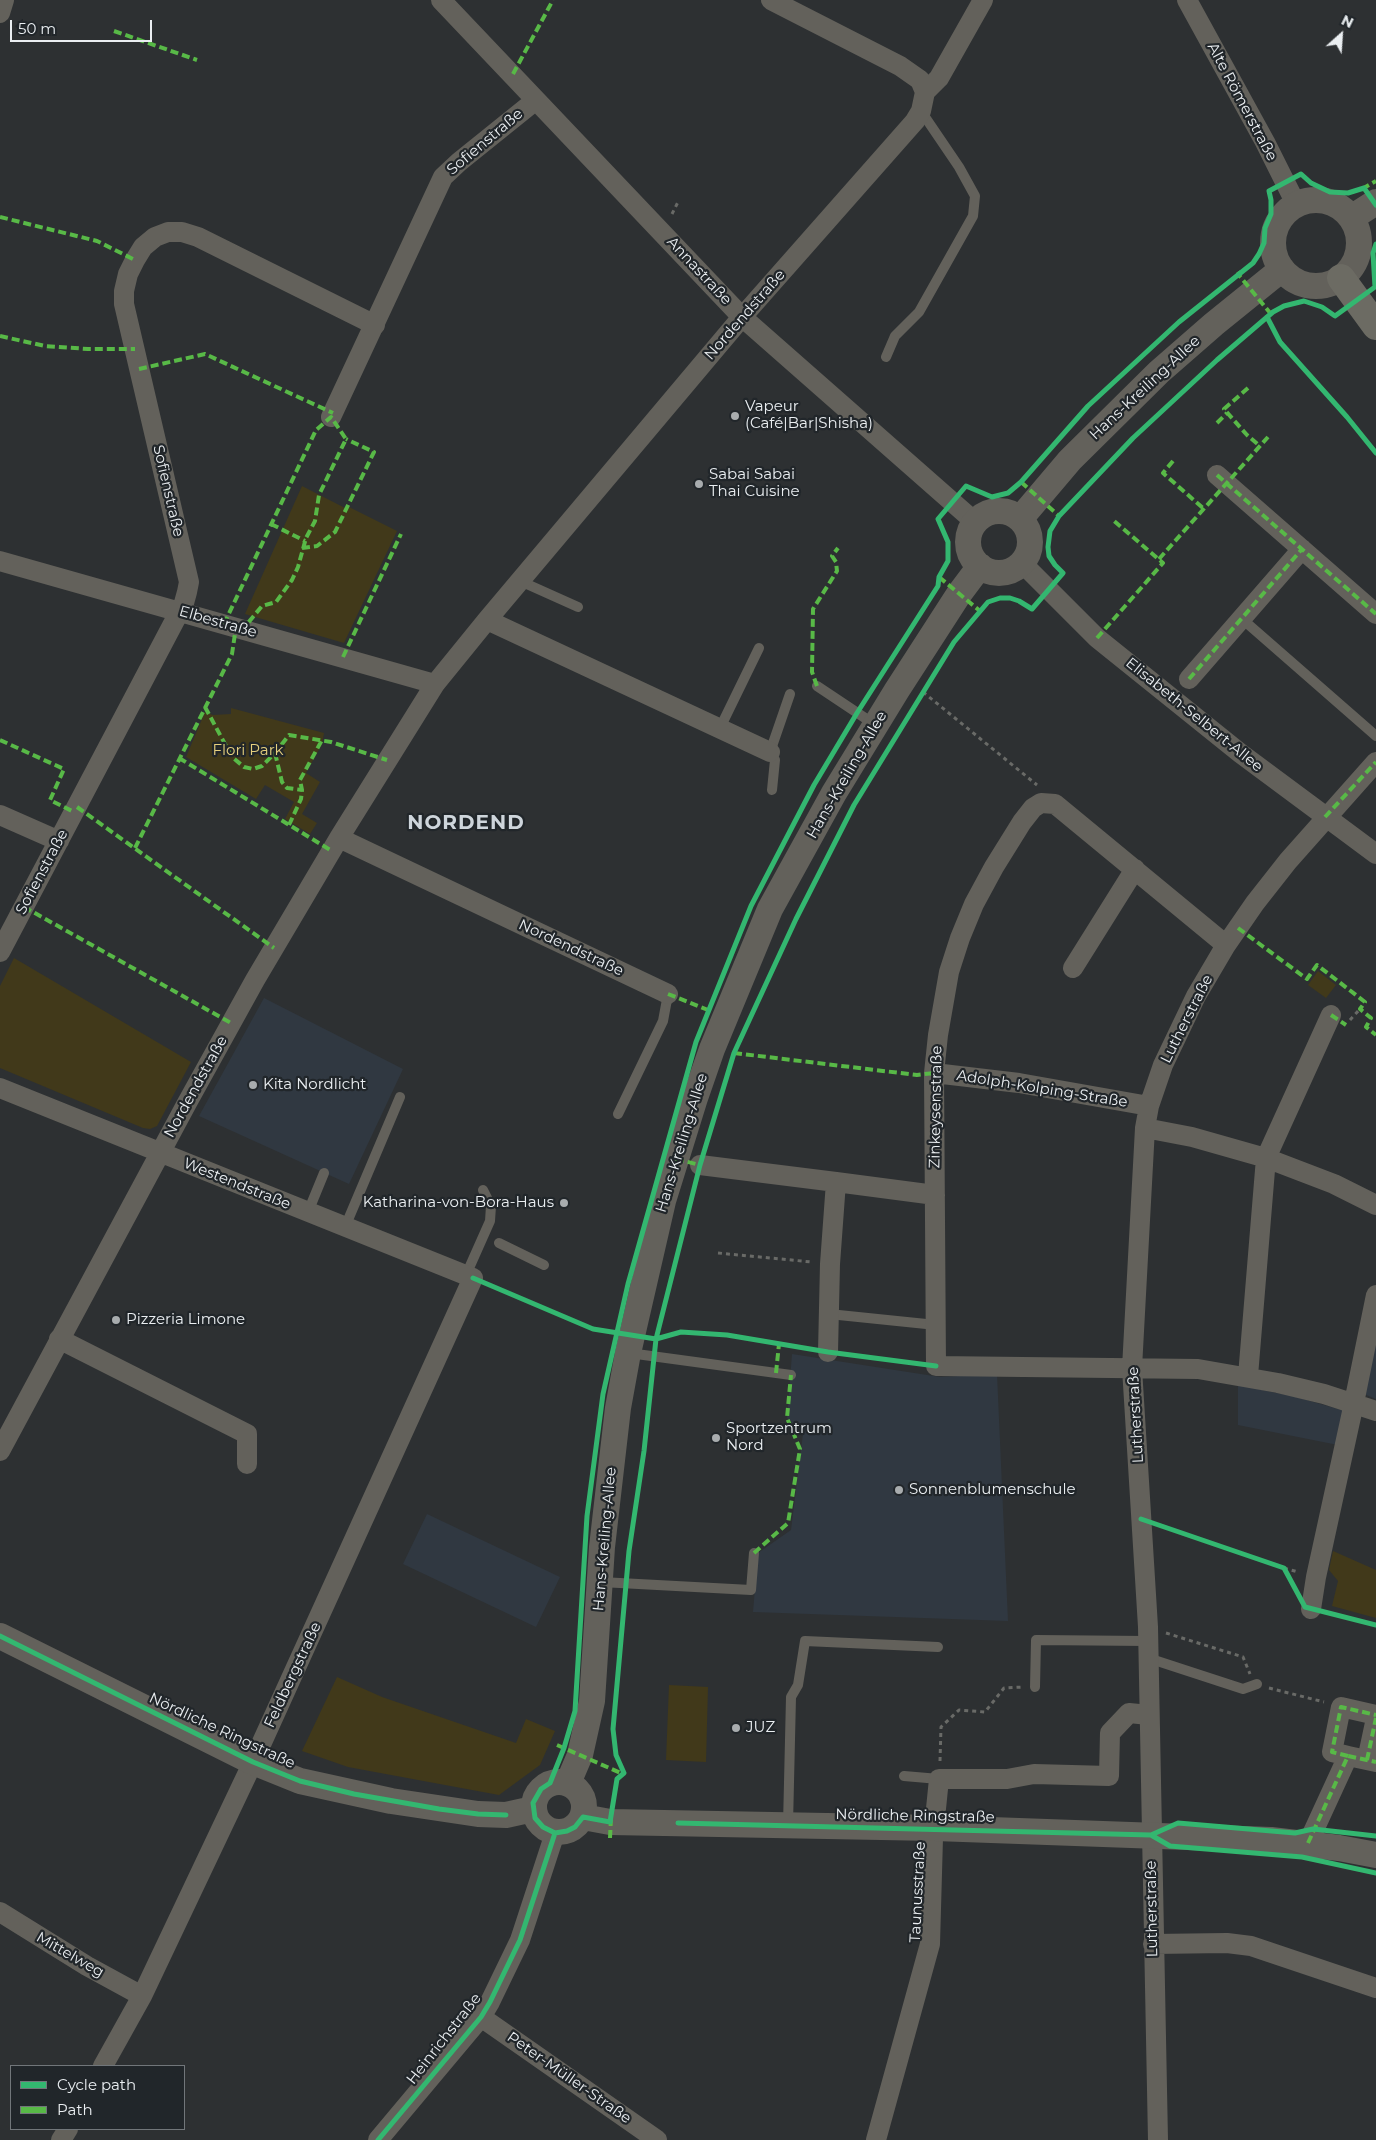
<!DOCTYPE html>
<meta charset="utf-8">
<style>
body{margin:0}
#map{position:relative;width:1376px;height:2140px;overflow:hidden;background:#2d3032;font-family:Montserrat,sans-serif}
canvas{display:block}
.legend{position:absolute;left:10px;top:2065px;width:175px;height:65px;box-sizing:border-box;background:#21262a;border:1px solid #71767a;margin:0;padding:6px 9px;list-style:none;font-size:15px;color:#eaeef1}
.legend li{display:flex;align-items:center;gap:10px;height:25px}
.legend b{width:25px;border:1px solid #71767a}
.north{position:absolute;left:1316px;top:10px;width:50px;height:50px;-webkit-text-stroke:4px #21262a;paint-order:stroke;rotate:26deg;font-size:14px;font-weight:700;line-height:20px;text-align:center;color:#eaeef1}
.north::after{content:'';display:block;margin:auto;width:18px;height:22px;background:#eaeef1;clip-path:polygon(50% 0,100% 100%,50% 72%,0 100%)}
.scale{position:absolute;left:10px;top:20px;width:142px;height:22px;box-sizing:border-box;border:2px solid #eaeef1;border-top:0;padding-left:6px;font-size:15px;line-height:18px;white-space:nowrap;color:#eaeef1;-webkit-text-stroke:4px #21262a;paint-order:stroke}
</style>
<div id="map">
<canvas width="1376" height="2140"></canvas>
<ul class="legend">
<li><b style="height:6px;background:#33b770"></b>Cycle path</li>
<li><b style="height:6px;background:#58b947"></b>Path</li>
</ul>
<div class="north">N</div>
<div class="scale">50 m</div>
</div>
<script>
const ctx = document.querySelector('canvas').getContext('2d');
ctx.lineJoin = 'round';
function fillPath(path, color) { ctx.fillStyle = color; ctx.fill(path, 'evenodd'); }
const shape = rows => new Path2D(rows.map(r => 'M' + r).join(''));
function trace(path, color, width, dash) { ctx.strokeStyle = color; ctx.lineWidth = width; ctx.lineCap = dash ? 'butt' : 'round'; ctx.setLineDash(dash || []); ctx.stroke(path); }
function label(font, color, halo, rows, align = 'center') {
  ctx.font = font + ' Montserrat,sans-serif'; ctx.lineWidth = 4.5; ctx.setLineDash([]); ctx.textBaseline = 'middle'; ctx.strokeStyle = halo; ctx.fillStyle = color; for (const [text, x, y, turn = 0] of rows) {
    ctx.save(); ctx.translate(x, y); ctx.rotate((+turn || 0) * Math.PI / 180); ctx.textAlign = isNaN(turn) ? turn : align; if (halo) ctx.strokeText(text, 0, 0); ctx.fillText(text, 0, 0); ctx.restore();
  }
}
fillPath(shape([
 [264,998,403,1069,349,1184,199,1116],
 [1376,1339,1376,1399,1364,1394],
 [792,1354,940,1377,997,1374,1008,1621,753,1612,758,1553,791,1530,803,1434,787,1418],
 [1238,1385,1296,1397,1345,1411,1338,1445,1238,1425],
 [427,1514,560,1577,536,1627,403,1564]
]), '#303841');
fillPath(shape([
 [302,486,347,509,349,507,397,531,344,643,245,614],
 [231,708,324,733,322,744,306,773,320,782,302,814,317,823,310,834,285,819,294,802,265,785,256,799,186,757,205,712,213,715,231,714],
 [14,958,191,1062,157,1126,150,1129,143,1128,0,1068,0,986],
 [1318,971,1336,985,1326,998,1308,985],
 [1333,1551,1376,1570,1376,1618,1332,1606,1338,1581,1329,1570],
 [337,1677,382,1697,516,1743,526,1719,555,1731,540,1765,499,1795,348,1767,302,1751],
 [669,1685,708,1687,706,1762,666,1760]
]), '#41391a');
trace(shape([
 [672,214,678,202],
 [1267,317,1280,342,1347,417,1376,453],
 [923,692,1037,785],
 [1350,1020,1360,1009],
 [718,1253,812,1262],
 [1284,1568,1298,1572],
 [1166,1633,1243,1657,1250,1674],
 [1269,1688,1324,1702],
 [940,1761,941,1727,959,1710,985,1712,1004,1688,1023,1687]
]), '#696a67', 3, [4, 4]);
trace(shape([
 [886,357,895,336,919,312,973,216,975,196,959,167,921,111],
 [520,581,578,607],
 [1241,618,1376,736],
 [817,686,874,724],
 [720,728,759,648],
 [772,790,775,760,770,752,790,694],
 [618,1114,663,1021,668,994],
 [308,1212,324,1173],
 [345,1227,400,1097],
 [499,1243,544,1265],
 [466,1275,490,1221,491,1206,483,1190],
 [829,1314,936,1325],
 [629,1353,791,1375],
 [601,1582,751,1590,754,1553],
 [1148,1658,1243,1689,1257,1684],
 [1035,1687,1036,1640,1147,1641],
 [904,1776,939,1779],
 [788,1825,791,1697,798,1685,805,1641,938,1647]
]), '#63615b', 10);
trace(shape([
 [441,0,742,317,975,522],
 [771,0,900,66,920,80,925,92],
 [1187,0,1265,142,1296,204],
 [0,13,4,0],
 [331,417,443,177,459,162,536,100],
 [1217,475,1376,614],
 [0,561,435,684],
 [1022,563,1097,638,1240,753,1376,854],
 [487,620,770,752],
 [1189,679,1302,549],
 [0,815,59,841],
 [339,838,668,994],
 [1226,945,1055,804,1041,803,1033,808,1022,822,994,867,974,904,960,938,949,972,938,1035,934,1073,936,1366,1198,1369,1278,1383,1324,1394,1376,1411],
 [0,952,184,603,187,592,189,582,124,304,124,291,128,274,135,260,143,247,155,237,168,232,182,232,198,237,375,325],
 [1073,968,1135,869],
 [934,1073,1019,1083,1149,1106],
 [0,1088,473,1278,253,1762,142,1996,103,2066],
 [1145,1128,1192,1137,1266,1158,1334,1184,1376,1205],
 [700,1165,836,1182,830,1264,828,1352],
 [836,1182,935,1195],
 [59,1339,247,1434,247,1464],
 [1248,1376,1266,1158,1331,1015],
 [0,1451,187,1103,255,980,339,838,435,684,487,620,742,317,915,121,921,111,925,92,939,78,983,0],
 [1311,1609,1316,1577,1354,1403,1376,1295],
 [1348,1756,1332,1752,1341,1707,1376,1715],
 [1367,1760,1376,1718],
 [1308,1843,1348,1756,1376,1762],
 [0,1912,87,1966,142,1996],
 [1153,1944,1227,1943,1251,1946,1376,1988],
 [481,2017,657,2140],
 [61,2140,68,2129],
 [378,2140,481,2017,490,2002,520,1940,555,1833],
 [876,2140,930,1944,933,1838,939,1779,1007,1779,1034,1774,1109,1776,1110,1733,1129,1713,1149,1715],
 [1158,2140,1148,1627,1132,1368,1145,1128,1149,1106,1163,1065,1196,996,1226,945,1255,903,1288,861,1376,762]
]), '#63615b', 20);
trace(shape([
 '1273 243a43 43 0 1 1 86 0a43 43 0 1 1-86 0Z',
 [1351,218,1376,202],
 '968 542a31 31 0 1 1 62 0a31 31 0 1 1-62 0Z',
 [1020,519,1070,460,1159,372,1214,324,1282,269],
 [0,1636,253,1762,300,1781,391,1801,478,1814,506,1815,533,1809],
 '534 1807a25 25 0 1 1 50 0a25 25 0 1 1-50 0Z',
 [568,1783,580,1755,592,1701,602,1547,618,1408,628,1353,663,1201,695,1098,712,1049,770,909,834,793,897,690,959,594,980,566],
 [583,1817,610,1822,935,1828,1271,1840,1339,1848,1376,1855]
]), '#63615b', 26);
trace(shape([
 [1341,278,1376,326]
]), '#6c6b63', 28);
trace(shape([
 [114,31,197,60],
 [513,74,553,0],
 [1362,189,1376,181],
 [0,217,97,241,135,260],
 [1241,272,1238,274,1271,314],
 [0,336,45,346,88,349,135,349],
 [139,369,205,354,333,413],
 [1248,388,1224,409,1247,435,1260,446],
 [1217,423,1227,413],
 [1173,461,1163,473,1204,509],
 [1217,475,1376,614],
 [1021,482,1059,516],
 [271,524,305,541],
 [302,548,317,546,335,532,374,452,346,439],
 [1159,559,1268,437],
 [939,577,980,611],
 [224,624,316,430,331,417,346,439,319,495,315,521,306,538,298,567,292,580,276,602,262,606,243,629],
 [1097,638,1163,563,1113,520],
 [343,657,401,534],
 [1189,679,1302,549],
 [817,686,812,672,813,609,837,571,836,562,832,556,838,548],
 [205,707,232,757,244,767,253,769,262,766,275,753,289,735,331,742,387,760],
 [0,740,64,769,50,800,74,812],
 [275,753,282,782,287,788,302,790],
 [179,758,332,851],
 [77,807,274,948],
 [1325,817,1376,762],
 [289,825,301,799,302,790,300,780,322,740],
 [135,848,232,654,236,627],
 [24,907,231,1023],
 [1238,928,1307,979,1317,965,1365,1002,1360,1009,1371,1018,1366,1027,1376,1035],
 [668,994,708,1010],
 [1331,1015,1346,1025],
 [734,1053,917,1075,934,1073],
 [676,1159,700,1165],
 [776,1373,779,1344],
 [754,1553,788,1523,800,1449,787,1418,791,1375],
 [557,1745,623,1774],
 [1348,1756,1332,1752,1341,1707,1376,1715],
 [1367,1760,1376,1718],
 [610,1838,611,1818],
 [1308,1843,1348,1756,1376,1762]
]), '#58b947', 4, [8, 4]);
trace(shape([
 [1376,205,1364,188,1348,193,1330,192,1311,183,1301,174,1269,191,1271,200,1271,214,1265,228,1264,243,1259,254,1253,263,1179,322,1088,406,1021,482,1008,493,992,497,966,486,938,519,948,542,948,561,939,577,938,586,857,713,814,785,751,906,696,1042,628,1284,603,1394,587,1516,575,1711,564,1748,550,1783,541,1789,533,1803,535,1818,543,1827,555,1833,567,1831,575,1827,583,1817,610,1822,617,1779,624,1773,616,1755,613,1729,629,1551,644,1451,656,1339,700,1165,734,1053,796,919,854,805,954,642,988,602,1000,598,1010,598,1019,601,1032,609,1063,573,1055,565,1049,556,1048,547,1050,531,1059,516,1133,438,1217,360,1273,312,1284,306,1304,301,1322,307,1335,316,1375,287,1373,253,1376,244],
 [1267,317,1280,342,1347,417,1376,453],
 [473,1278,593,1329,656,1339,681,1332,727,1335,828,1352,936,1366],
 [1141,1519,1284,1568,1305,1607,1376,1625],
 [0,1636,253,1762,300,1781,354,1794,439,1809,478,1814,506,1815],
 [678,1823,1151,1835,1178,1823,1295,1833,1313,1829,1376,1836],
 [1151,1835,1170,1846,1302,1857,1376,1873],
 [378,2140,481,2017,490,2002,520,1940,555,1833]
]), '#33b770', 5);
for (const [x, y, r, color] of [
 [735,416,5,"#a8acae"],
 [699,484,5,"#a8acae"],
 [253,1085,5,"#a8acae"],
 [564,1203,5,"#a8acae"],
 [116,1320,5,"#a8acae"],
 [716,1438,5,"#a8acae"],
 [899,1490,5,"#a8acae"],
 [736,1728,5,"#a8acae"]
]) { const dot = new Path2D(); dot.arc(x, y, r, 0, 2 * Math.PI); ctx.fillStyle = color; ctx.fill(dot); trace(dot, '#21262a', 2); }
label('15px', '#eaeef1', '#21262a', [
 ["Alte Römerstraße",1242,102,62],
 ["Sofienstraße",485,142,-40],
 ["Annastraße",699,271,47],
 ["Nordendstraße",745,315,-49],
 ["Hans-Kreiling-Allee",1145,388,-43],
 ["Sofienstraße",168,491,77],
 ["Elbestraße",218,622,16],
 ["Elisabeth-Selbert-Allee",1194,715,39],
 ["Hans-Kreiling-Allee",847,775,-60],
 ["Sofienstraße",42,872,-62],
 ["Nordendstraße",571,948,25],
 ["Lutherstraße",1187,1019,-63],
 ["Nordendstraße",196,1087,-61],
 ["Adolph-Kolping-Straße",1042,1089,9],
 ["Zinkeysenstraße",936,1107,-89],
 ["Hans-Kreiling-Allee",682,1143,-73],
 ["Westendstraße",237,1184,22],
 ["Lutherstraße",1136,1415,-93],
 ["Hans-Kreiling-Allee",605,1539,-85],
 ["Feldbergstraße",293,1675,-65],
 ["Nördliche Ringstraße",222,1731,25],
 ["Nördliche Ringstraße",915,1816,1],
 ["Taunusstraße",918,1892,-87],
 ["Lutherstraße",1152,1909,-91],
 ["Mittelweg",70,1955,30],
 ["Heinrichstraße",444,2039,-52],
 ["Peter-Müller-Straße",569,2078,35]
]);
label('15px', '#eaeef1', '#21262a', [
 ["Vapeur",745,407],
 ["(Café|Bar|Shisha)",745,424],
 ["Sabai Sabai",709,475],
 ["Thai Cuisine",709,492],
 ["Kita Nordlicht",263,1085],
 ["Katharina-von-Bora-Haus",554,1203,"right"],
 ["Pizzeria Limone",126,1320],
 ["Sportzentrum",726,1429],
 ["Nord",726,1446],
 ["Sonnenblumenschule",909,1490],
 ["JUZ",746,1728]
], 'left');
label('15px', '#e6d07e', '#21262a', [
 ["Flori Park",248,751]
]);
ctx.letterSpacing = '1px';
label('bold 20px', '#ced5db', '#21262a', [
 ["NORDEND",466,823]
]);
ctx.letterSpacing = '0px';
</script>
